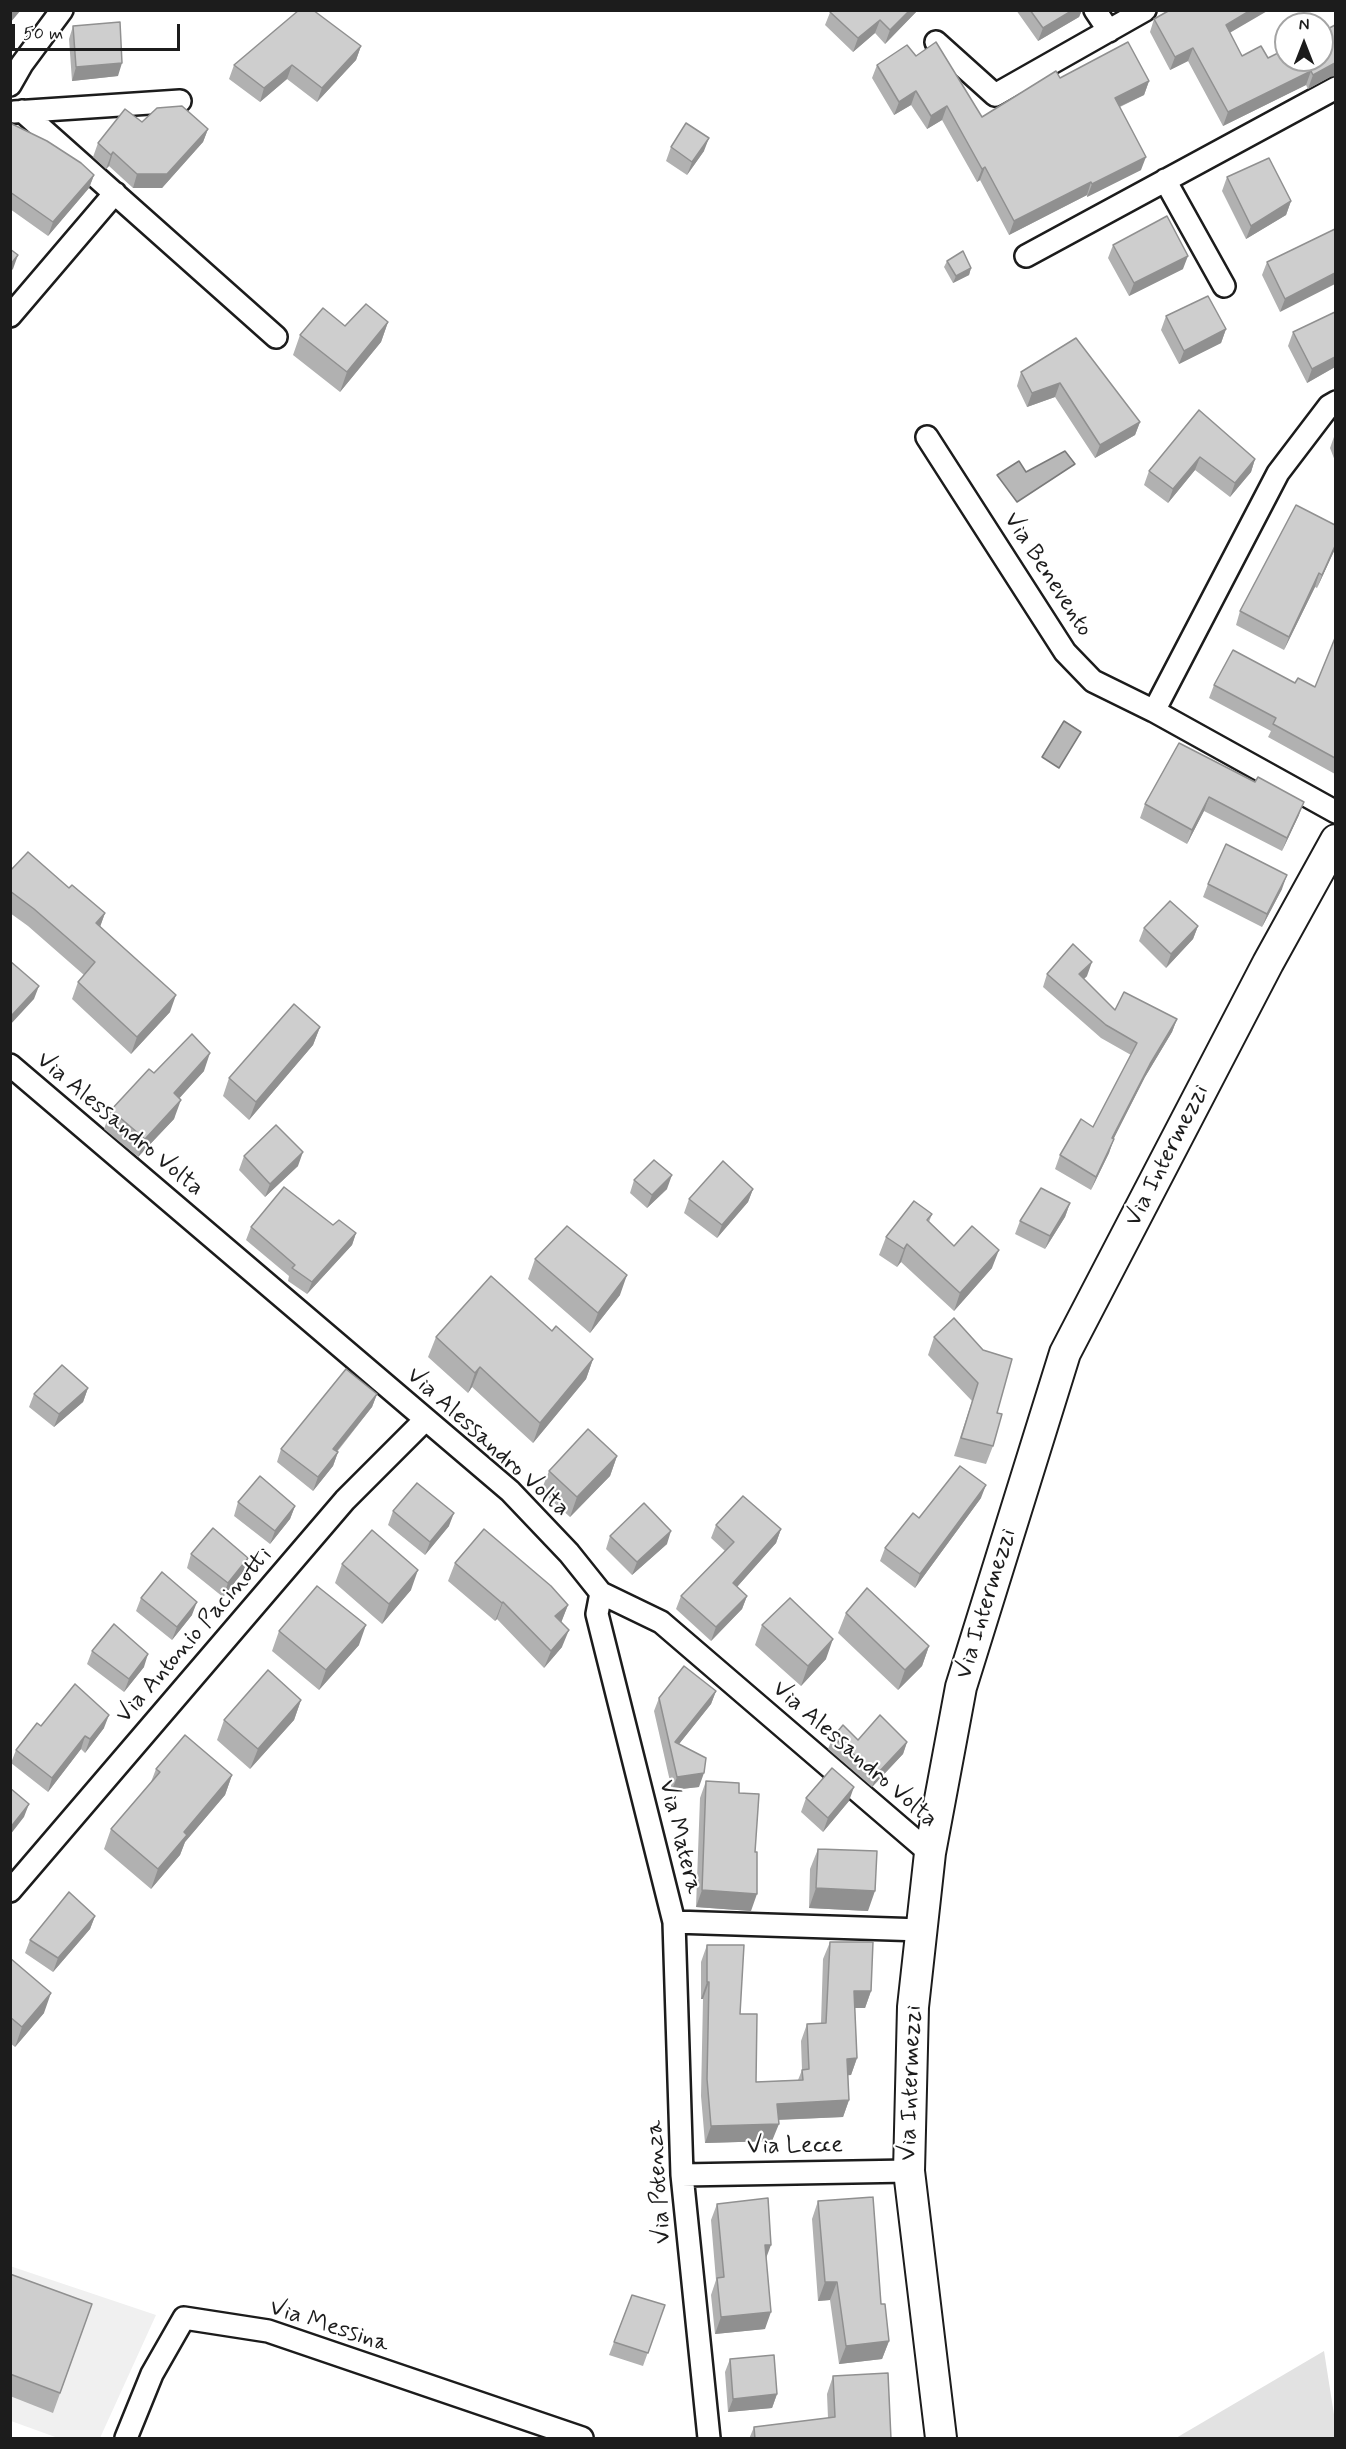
<!DOCTYPE html>
<style>
body{margin:0}
#map{position:relative;width:1346px;height:2449px;overflow:hidden;background:#fff;font-family:Mynerve,sans-serif}
canvas{display:block}
.frame{position:absolute;inset:0;border:12px solid #1c1c1c;pointer-events:none}
.north{position:absolute;left:1274px;top:12px;width:60px;height:60px;box-sizing:border-box;background:#fff;border:2px solid #a4a4a4;border-radius:50%;rotate:0deg;font-size:16px;font-weight:700;line-height:24px;text-align:center;color:#1c1c1c}
.north::after{content:'';display:block;margin:auto;width:21px;height:27px;background:#1c1c1c;clip-path:polygon(50% 0,100% 100%,50% 72%,0 100%)}
.scale{position:absolute;left:12px;top:24px;width:168px;height:27px;box-sizing:border-box;border:3px solid #1c1c1c;border-top:0;padding-left:8px;font-size:18px;line-height:21px;white-space:nowrap;color:#1c1c1c;-webkit-text-stroke:4px #fff;paint-order:stroke}
</style>
<div id="map">
<canvas width="1346" height="2449"></canvas>
<div class="frame"></div>
<div class="north">N</div>
<div class="scale">50 m</div>
</div>
<script>
const c = document.querySelector('canvas').getContext('2d');
c.lineJoin = 'round';
function paint(path, color) { c.fillStyle = color; c.fill(path, 'evenodd'); }
const shape = rows => new Path2D(rows.map(r => 'M' + r).join(''));
function trace(path, color, width, dash) { c.strokeStyle = color; c.lineWidth = width; c.lineCap = dash ? 'butt' : 'round'; c.setLineDash(dash || []); c.stroke(path); }
function write(font, color, halo, rows, align = 'center') {
  c.font = font + ' Mynerve,sans-serif'; c.lineWidth = 4.5; c.setLineDash([]); c.textBaseline = 'middle'; c.strokeStyle = halo; c.fillStyle = color; for (const [text, x, y, turn = 0] of rows) {
    c.save(); c.translate(x, y); c.rotate((+turn || 0) * Math.PI / 180); c.textAlign = isNaN(turn) ? turn : align; if (halo) c.strokeText(text, 0, 0); c.fillText(text, 0, 0); c.restore();
  }
}
paint(shape([
 [10,2266,156,2315,100,2438,58,2438,11,2421]
]), '#f0f0f0');
paint(shape([
 [1324,2351,1335,2421,1335,2438,1176,2438]
]), '#e2e2e2');
const water = shape([
 [1065,451,1075,464,1017,502,997,475,1019,461,1026,472,1065,451],
 [1064,721,1081,732,1059,768,1042,757,1064,721]
]);
paint(water, '#b8b8b8');
trace(water, '#7a7a7a', 1.5);
const street = shape([
 [1095,10,1109,31],
 [936,42,995,95,1145,10],
 [10,85,22,64,62,10],
 [22,111,276,337],
 [14,112,180,101],
 [1165,180,1224,286],
 [1026,256,1336,88],
 [10,316,115,193],
 [927,437,1065,652,1093,681,1154,711,1336,812],
 [1154,711,1278,473,1329,406,1336,402],
 [10,1065,510,1491,569,1553,601,1593,661,1622,930,1853],
 [601,1593,597,1614,674,1922,682,2175,709,2438],
 [10,1891,345,1500,425,1420],
 [674,1922,922,1930],
 [682,2175,909,2171],
 [126,2438,152,2374,184,2318,268,2331,582,2438]
]);
const secondary = shape([
 [941,2438,909,2171,913,2007,930,1853,961,1687,1065,1353,1268,963,1336,840]
]);
trace(street, '#1c1c1c', 26);
trace(secondary, '#1c1c1c', 34);
trace(street, '#fff', 21);
trace(secondary, '#fff', 30);
paint(shape([
 [831,10,918,10,885,44,875,33,853,52,825,25],
 [1016,10,1082,10,1079,17,1038,41],
 [1154,19,1230,33,1242,56,1268,58,1330,77,1308,89,1306,85,1223,126,1188,61,1170,70,1150,32],
 [73,26,118,76,72,81,69,39],
 [361,46,356,60,317,102,287,79,260,102,229,79,234,65],
 [916,56,982,117,1060,78,1149,81,1144,95,1120,107,1141,170,1087,197,1087,195,1009,235,980,180,977,182,942,120,927,129,911,105,894,115,872,78,877,65],
 [142,122,208,129,203,142,162,188,133,188,109,166,106,169,93,157,98,143],
 [10,123,94,175,89,188,48,236,10,209],
 [671,147,704,151,687,175,666,161],
 [1227,177,1291,201,1286,215,1246,239,1222,191],
 [1335,229,1280,312,1262,275,1267,262],
 [1113,245,1183,269,1129,296,1108,258],
 [947,261,971,268,969,275,953,283,944,267],
 [1335,312,1335,367,1307,383,1288,346,1293,332],
 [1166,316,1226,329,1221,343,1179,364,1161,330],
 [388,322,381,342,340,392,293,355,300,335,345,326],
 [1076,338,1140,422,1135,435,1095,458,1055,397,1027,407,1017,386,1021,372],
 [1199,410,1255,459,1251,472,1230,497,1195,470,1168,503,1144,485,1149,471],
 [1335,434,1335,461,1330,448],
 [1335,549,1317,588,1315,587,1284,650,1236,625,1240,611],
 [1335,638,1335,774,1268,737,1271,731,1209,698,1214,685,1295,683,1315,687],
 [1179,743,1299,815,1282,851,1204,811,1187,844,1140,818,1145,804],
 [10,871,69,888,105,913,100,926,170,1012,131,1054,72,999,78,982,84,975,28,926,10,913],
 [1208,884,1282,889,1262,927,1203,897],
 [1198,926,1193,939,1166,968,1139,941,1144,928],
 [1047,974,1087,976,1084,979,1115,1010,1177,1019,1172,1032,1145,1077,1113,1139,1109,1153,1091,1190,1055,1169,1060,1155,1093,1127,1131,1055,1101,1038,1043,987],
 [320,1027,313,1045,249,1120,223,1096,229,1078],
 [204,1071,179,1098,174,1119,138,1157,104,1129,111,1110,154,1073],
 [244,1156,298,1166,265,1197,239,1170],
 [634,1180,667,1189,647,1208,630,1193],
 [753,1189,748,1202,717,1238,684,1213,689,1199],
 [1070,1203,1065,1217,1045,1249,1015,1234,1020,1221],
 [932,1214,929,1222,954,1246,992,1268,954,1311,901,1262,897,1267,879,1255,886,1237],
 [333,1225,356,1233,352,1245,307,1294,288,1281,289,1276,246,1240,251,1227],
 [535,1259,620,1295,590,1333,528,1279],
 [552,1331,593,1359,586,1379,533,1443,472,1387,468,1393,428,1357,436,1337],
 [934,1337,983,1350,997,1413,993,1446,986,1464,954,1456,972,1401,928,1355],
 [88,1388,83,1402,54,1427,29,1407,34,1394],
 [377,1394,372,1407,337,1452,338,1452,333,1466,313,1491,277,1462,281,1449],
 [617,1456,610,1476,570,1517,541,1491,549,1471],
 [981,1498,915,1588,880,1561,885,1548,919,1518],
 [238,1502,295,1506,290,1519,270,1544,234,1516],
 [393,1511,449,1526,425,1555,388,1525],
 [716,1525,781,1529,776,1543,737,1587,747,1596,742,1609,711,1641,676,1609,681,1596,725,1551,711,1538],
 [610,1536,667,1544,632,1575,606,1549],
 [191,1554,248,1558,243,1572,223,1597,187,1568],
 [455,1563,568,1605,561,1622,562,1647,544,1668,497,1619,495,1621,448,1581],
 [342,1564,411,1590,382,1624,335,1583],
 [141,1598,192,1615,172,1640,136,1611],
 [846,1613,929,1646,922,1666,898,1690,838,1633],
 [762,1625,826,1659,801,1686,755,1645],
 [279,1631,359,1645,319,1690,272,1651],
 [92,1651,144,1667,124,1692,87,1664],
 [716,1691,711,1704,679,1744,699,1787,672,1790,654,1711,659,1698],
 [301,1700,294,1720,250,1769,217,1740,224,1720],
 [41,1726,104,1728,85,1753,81,1749,48,1792,11,1763,16,1750],
 [833,1737,858,1740,907,1742,903,1754,872,1787,828,1749],
 [156,1769,232,1775,225,1795,185,1842,180,1855,151,1889,104,1849,111,1829,151,1782],
 [706,1781,739,1793,751,1911,696,1907,700,1798],
 [806,1798,849,1801,823,1832,801,1812],
 [818,1849,868,1911,809,1908,810,1869],
 [95,1916,90,1929,53,1972,25,1953,30,1940],
 [830,1942,871,1991,865,2008,855,2008,857,2058,851,2075,848,2075,849,2100,843,2117,778,2120,772,2141,705,2143,701,2096,703,1999,701,1999,701,1962,707,1945,740,2014,756,2082,798,2080,802,2070,801,2041,807,2024,821,2023,823,1959],
 [10,1958,44,2013,15,2047,10,2043],
 [818,2201,881,2304,889,2341,882,2359,839,2364,830,2300,818,2301,812,2219],
 [717,2204,766,2258,765,2329,715,2334,711,2295,716,2280,711,2220],
 [10,2274,92,2304,53,2413,10,2396],
 [632,2295,665,2305,643,2366,609,2355],
 [730,2359,777,2394,772,2408,728,2412,725,2372],
 [833,2376,891,2439,749,2439,754,2427,828,2418,827,2394]
]), '#b1b1b1');
paint(shape([
 [12,10,21,10,10,23,10,13],
 [910,10,918,10,885,44,890,30],
 [1073,10,1082,10,1079,17,1038,41,1043,28],
 [1251,10,1269,10,1221,38,1226,25],
 [880,20,875,33,853,52,858,38],
 [361,46,356,60,317,102,322,88],
 [1193,48,1188,61,1170,70,1175,57],
 [122,63,118,76,72,81,76,67],
 [1335,63,1335,76,1330,77,1308,89,1313,75],
 [292,65,287,79,260,102,264,88],
 [1311,71,1306,85,1223,126,1228,112],
 [1149,81,1144,95,1110,111,1115,98],
 [916,91,911,105,894,115,899,102],
 [947,106,942,120,927,129,931,116],
 [208,129,203,142,162,188,133,188,137,174],
 [709,138,704,151,687,175,692,162],
 [113,152,109,166,106,169,111,155],
 [1146,157,1141,170,1087,197,1092,184],
 [985,167,980,180,977,182,982,169],
 [94,175,89,188,48,236,53,222],
 [1091,182,1087,195,1009,235,1014,221],
 [1291,201,1286,215,1246,239,1251,226],
 [18,255,13,269,10,272,10,265],
 [1188,256,1183,269,1129,296,1134,283],
 [971,268,969,275,953,283,956,276],
 [1335,273,1335,284,1280,312,1285,299],
 [388,322,381,342,340,392,347,372],
 [1226,329,1221,343,1179,364,1184,351],
 [1335,357,1335,367,1307,383,1312,369],
 [1060,383,1055,397,1027,407,1032,393],
 [1140,422,1135,435,1095,458,1100,445],
 [1200,457,1195,470,1168,503,1173,489],
 [1255,459,1251,472,1230,497,1235,483],
 [1335,546,1335,549,1317,588,1322,575],
 [1319,573,1315,587,1284,650,1289,637],
 [1209,797,1204,811,1187,844,1192,830],
 [1304,802,1299,815,1282,851,1287,838],
 [1287,875,1282,889,1262,927,1267,914],
 [105,913,99,930,96,923],
 [1198,926,1193,939,1166,968,1171,954],
 [1092,962,1087,976,1075,987,1079,974],
 [39,986,34,999,10,1025,10,1020,12,1015],
 [176,995,170,1012,131,1054,137,1037],
 [1177,1019,1172,1032,1145,1077,1107,1152,1112,1138,1150,1064],
 [320,1027,313,1045,249,1120,256,1102],
 [210,1053,204,1071,167,1112,174,1093],
 [181,1100,174,1119,138,1157,145,1139],
 [1114,1139,1109,1153,1091,1190,1096,1177],
 [303,1152,298,1166,265,1197,270,1184],
 [672,1175,667,1189,647,1208,652,1195],
 [753,1189,748,1202,717,1238,722,1225],
 [1070,1203,1065,1217,1045,1249,1050,1236],
 [356,1233,352,1245,307,1294,312,1282],
 [907,1244,901,1262,897,1267,904,1249],
 [999,1250,992,1268,954,1311,960,1293],
 [627,1275,620,1295,590,1333,598,1313],
 [593,1359,586,1379,533,1443,540,1423],
 [480,1367,472,1387,468,1393,475,1373],
 [88,1388,83,1402,54,1427,59,1414],
 [377,1394,372,1407,328,1462,333,1449],
 [338,1452,333,1466,313,1491,318,1477],
 [617,1456,610,1476,570,1517,577,1497],
 [986,1485,981,1498,915,1588,920,1574],
 [295,1506,290,1519,270,1544,275,1531],
 [454,1513,449,1526,425,1555,430,1542],
 [781,1529,776,1543,728,1597,733,1583],
 [671,1531,667,1544,632,1575,637,1562],
 [248,1558,243,1572,223,1597,228,1583],
 [418,1570,411,1590,382,1624,389,1604],
 [747,1596,742,1609,711,1641,716,1627],
 [197,1602,192,1615,172,1640,177,1627],
 [503,1602,497,1619,495,1621,502,1603],
 [568,1605,561,1623,555,1616],
 [366,1625,359,1645,319,1690,326,1670],
 [569,1630,562,1647,544,1668,551,1651],
 [833,1639,826,1659,801,1686,808,1666],
 [929,1646,922,1666,898,1690,905,1670],
 [148,1654,144,1667,124,1692,129,1679],
 [716,1691,711,1704,671,1754,675,1742],
 [301,1700,294,1720,250,1769,258,1749],
 [109,1715,104,1728,85,1753,90,1739],
 [85,1736,81,1749,48,1792,52,1778],
 [907,1742,903,1754,872,1787,877,1774],
 [704,1773,699,1787,672,1790,677,1777],
 [232,1775,225,1795,185,1842,180,1855,151,1889,158,1869,184,1832],
 [854,1787,849,1801,823,1832,828,1818],
 [29,1804,24,1817,10,1835,10,1828],
 [816,1888,875,1891,868,1911,809,1908],
 [702,1890,757,1894,751,1911,696,1907],
 [95,1916,90,1929,53,1972,58,1958],
 [707,1982,709,1982,703,1999,701,1999],
 [854,1991,871,1991,865,2008,848,2008],
 [51,1993,44,2013,15,2047,22,2027],
 [857,2058,851,2075,841,2076,847,2059],
 [849,2100,843,2117,771,2120,777,2104],
 [779,2124,772,2141,705,2143,711,2126],
 [765,2245,771,2245,765,2261],
 [825,2282,837,2282,830,2300,818,2301],
 [771,2312,765,2329,715,2334,721,2317],
 [889,2341,882,2359,839,2364,846,2346],
 [777,2394,772,2408,728,2412,733,2399]
]), '#909090');
const building = shape([
 [299,10,313,10,361,46,322,88,292,65,264,88,234,65,299,10],
 [831,10,910,10,890,30,880,20,858,38,830,12,831,10],
 [1030,10,1073,10,1043,28,1030,10],
 [1170,10,1251,10,1226,25,1242,56,1261,46,1268,58,1286,49,1286,60,1322,60,1322,32,1335,25,1335,63,1313,75,1311,71,1228,112,1193,48,1175,57,1154,19,1170,10],
 [120,22,122,63,76,67,73,26,120,22],
 [936,42,982,117,1056,71,1060,78,1128,42,1149,81,1115,98,1146,157,1092,184,1091,182,1014,221,985,167,982,169,947,106,931,116,916,91,899,102,877,65,907,45,916,56,936,42],
 [182,106,208,129,167,174,137,174,113,152,111,155,98,143,125,109,142,122,157,108,182,106],
 [10,123,47,141,81,163,94,175,53,222,10,192,10,123],
 [686,123,709,138,692,162,671,147,686,123],
 [1269,158,1291,201,1251,226,1227,177,1269,158],
 [1167,216,1188,256,1134,283,1113,245,1167,216],
 [1335,229,1335,273,1285,299,1267,262,1335,229],
 [10,249,18,255,10,265,10,249],
 [963,251,971,268,956,276,947,261,963,251],
 [1208,296,1226,329,1184,351,1166,316,1208,296],
 [366,304,388,322,347,372,300,335,323,308,345,326,366,304],
 [1335,312,1335,357,1312,369,1293,332,1335,312],
 [1076,338,1140,422,1100,445,1060,383,1032,393,1021,372,1076,338],
 [1199,410,1255,459,1235,483,1200,457,1173,489,1149,471,1199,410],
 [1296,505,1335,525,1335,546,1322,575,1319,573,1289,637,1240,611,1296,505],
 [1335,638,1335,758,1273,724,1276,718,1214,685,1233,650,1295,683,1298,678,1315,687,1335,638],
 [1179,743,1255,782,1258,777,1304,802,1287,838,1209,797,1192,830,1145,804,1179,743],
 [1226,844,1287,875,1267,914,1208,884,1226,844],
 [28,852,69,888,72,885,105,913,96,923,176,995,137,1037,78,982,95,962,34,909,10,891,10,871,28,852],
 [1170,901,1198,926,1171,954,1144,928,1170,901],
 [1073,944,1092,962,1079,974,1115,1010,1124,992,1177,1019,1150,1064,1112,1138,1114,1139,1096,1177,1060,1155,1081,1119,1093,1127,1137,1043,1106,1025,1047,974,1073,944],
 [10,961,39,986,12,1015,10,1014,10,961],
 [294,1004,320,1027,256,1102,229,1078,294,1004],
 [192,1034,210,1053,174,1093,181,1100,145,1139,111,1110,149,1069,154,1073,192,1034],
 [276,1125,303,1152,270,1184,244,1156,276,1125],
 [654,1160,672,1175,652,1195,634,1180,654,1160],
 [723,1161,753,1189,722,1225,689,1199,723,1161],
 [284,1187,333,1225,339,1220,356,1233,312,1282,292,1268,295,1265,251,1227,284,1187],
 [1041,1188,1070,1203,1050,1236,1020,1221,1041,1188],
 [914,1201,932,1214,927,1220,954,1246,972,1226,999,1250,960,1293,907,1244,904,1249,886,1237,914,1201],
 [567,1226,627,1275,598,1313,535,1259,567,1226],
 [491,1276,552,1331,556,1326,593,1359,540,1423,480,1367,475,1373,436,1337,491,1276],
 [954,1318,983,1350,1012,1359,997,1413,1002,1414,993,1446,961,1438,978,1383,934,1337,954,1318],
 [62,1365,88,1388,59,1414,34,1394,62,1365],
 [346,1369,377,1394,333,1449,338,1452,318,1477,281,1449,346,1369],
 [588,1429,617,1456,577,1497,549,1471,588,1429],
 [960,1466,986,1485,920,1574,885,1548,913,1513,919,1518,960,1466],
 [260,1476,295,1506,275,1531,238,1502,260,1476],
 [417,1483,454,1513,430,1542,393,1511,417,1483],
 [743,1496,781,1529,733,1583,747,1596,716,1627,681,1596,734,1542,716,1525,743,1496],
 [644,1503,671,1531,637,1562,610,1536,644,1503],
 [213,1528,248,1558,228,1583,191,1554,213,1528],
 [484,1529,551,1586,568,1605,555,1616,569,1630,551,1651,503,1602,502,1603,455,1563,484,1529],
 [372,1530,418,1570,389,1604,342,1564,372,1530],
 [162,1572,197,1602,177,1627,141,1598,162,1572],
 [317,1586,366,1625,326,1670,279,1631,317,1586],
 [867,1588,929,1646,905,1670,846,1613,867,1588],
 [790,1598,833,1639,808,1666,762,1625,790,1598],
 [114,1624,148,1654,129,1679,92,1651,114,1624],
 [684,1666,716,1691,675,1742,706,1758,704,1773,677,1777,659,1698,684,1666],
 [268,1670,301,1700,258,1749,224,1720,268,1670],
 [75,1684,109,1715,90,1739,85,1736,52,1778,16,1750,37,1723,41,1726,75,1684],
 [880,1715,907,1742,877,1774,833,1737,843,1725,858,1740,880,1715],
 [185,1735,232,1775,184,1832,187,1835,158,1869,111,1829,160,1772,156,1769,185,1735],
 [832,1768,854,1787,828,1818,806,1798,832,1768],
 [706,1781,739,1783,739,1793,759,1794,755,1852,757,1852,757,1894,702,1890,706,1781],
 [10,1788,29,1804,10,1828,10,1788],
 [818,1849,877,1851,875,1891,816,1888,818,1849],
 [69,1892,95,1916,58,1958,30,1940,69,1892],
 [830,1942,873,1942,871,1991,854,1991,857,2058,847,2059,849,2100,777,2104,779,2124,711,2126,707,2079,709,1982,707,1982,707,1945,744,1945,740,2014,757,2014,756,2082,803,2080,802,2070,809,2069,807,2024,826,2023,830,1942],
 [10,1958,51,1993,22,2027,10,2017,10,1958],
 [873,2197,881,2304,885,2304,889,2341,846,2346,837,2282,825,2282,818,2201,873,2197],
 [768,2198,771,2245,765,2245,771,2312,721,2317,717,2278,724,2277,717,2204,768,2198],
 [10,2274,92,2304,60,2393,10,2374,10,2274],
 [632,2295,665,2305,648,2353,614,2342,632,2295],
 [774,2355,777,2394,733,2399,730,2359,774,2355],
 [888,2373,891,2439,755,2439,754,2427,835,2417,833,2376,888,2373]
]);
paint(building, '#cecece');
trace(building, '#909090', 1.5);
write('24px', '#1c1c1c', '#fff', [
 ["Via Benevento",1047,575,57],
 ["Via Alessandro Volta",119,1125,40],
 ["Via Intermezzi",1168,1156,-63],
 ["Via Alessandro Volta",487,1443,42],
 ["Via Intermezzi",987,1604,-73],
 ["Via Antonio Pacinotti",195,1636,-49],
 ["Via Alessandro Volta",854,1755,41],
 ["Via Matera",679,1837,76],
 ["Via Intermezzi",912,2083,-88],
 ["Via Lecce",795,2147,-1],
 ["Via Potenza",660,2182,-94],
 ["Via Messina",329,2327,18]
]);
</script>
